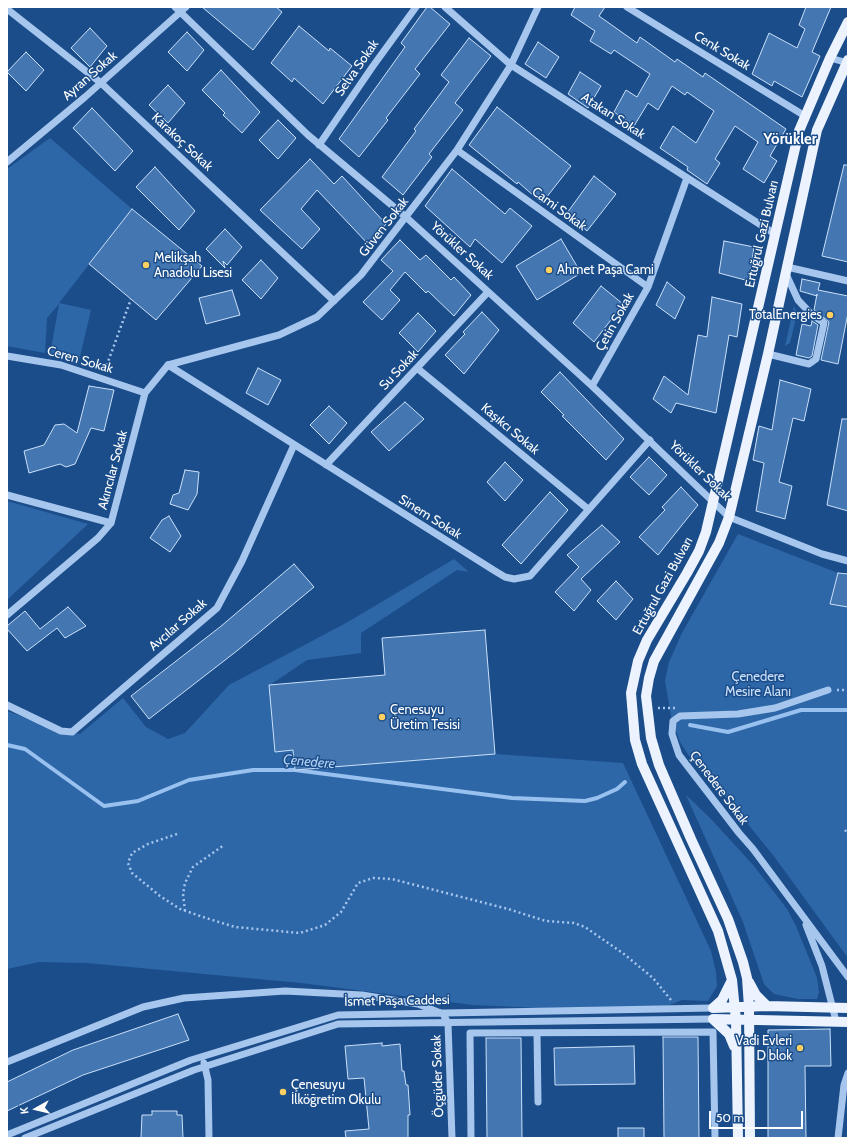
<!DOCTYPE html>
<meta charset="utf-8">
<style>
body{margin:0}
#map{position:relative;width:855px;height:1145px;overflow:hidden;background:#1b4d8a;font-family:Cabin,sans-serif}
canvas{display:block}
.frame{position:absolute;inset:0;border:8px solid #fff;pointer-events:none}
.north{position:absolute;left:16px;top:1089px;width:40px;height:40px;-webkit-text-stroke:3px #1b4d8a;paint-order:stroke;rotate:262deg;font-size:11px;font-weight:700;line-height:16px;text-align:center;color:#fff}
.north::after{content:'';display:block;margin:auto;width:14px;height:18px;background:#fff;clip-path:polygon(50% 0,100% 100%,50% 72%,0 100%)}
.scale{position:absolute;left:709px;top:1111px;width:94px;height:18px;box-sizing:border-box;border:2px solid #fff;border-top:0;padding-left:5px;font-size:12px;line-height:14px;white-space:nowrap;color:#fff;-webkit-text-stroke:3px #1b4d8a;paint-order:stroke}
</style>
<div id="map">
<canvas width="855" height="1145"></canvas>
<div class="frame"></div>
<div class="north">K</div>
<div class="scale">50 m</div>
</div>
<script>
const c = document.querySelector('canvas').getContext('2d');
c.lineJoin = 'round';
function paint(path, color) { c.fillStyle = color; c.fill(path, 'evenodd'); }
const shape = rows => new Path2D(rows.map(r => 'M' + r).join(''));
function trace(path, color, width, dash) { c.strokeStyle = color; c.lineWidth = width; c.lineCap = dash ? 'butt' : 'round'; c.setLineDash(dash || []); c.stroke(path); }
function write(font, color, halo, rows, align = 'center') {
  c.font = font + ' Cabin,sans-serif'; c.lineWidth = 3; c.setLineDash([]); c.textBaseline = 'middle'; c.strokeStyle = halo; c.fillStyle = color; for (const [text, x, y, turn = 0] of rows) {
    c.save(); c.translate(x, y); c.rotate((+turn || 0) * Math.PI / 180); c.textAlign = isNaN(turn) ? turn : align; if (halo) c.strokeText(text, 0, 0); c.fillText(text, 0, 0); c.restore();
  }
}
paint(shape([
 [50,138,132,209,59,303,91,310,78,365,50,355,59,304,47,318,45,353,7,346,7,169],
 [794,306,797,314,790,343,785,346],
 [7,501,88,524,7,600],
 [738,534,838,573,830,604,848,607,848,958,773,855,729,801,693,762,680,742,671,716,665,681,669,662,682,633],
 [454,559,469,572,457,570,361,633,361,653,307,660,270,685,275,752,293,750,295,770,495,754,623,763,711,951,716,972,717,986,708,1001,682,1000,667,1006,541,1008,473,1005,301,983,87,963,39,962,7,969,7,711,61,731,80,734,123,698,146,727,168,739,185,733,229,685,346,623],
 [686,795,711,819,754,866,787,909,796,926,817,978,819,992,817,999,798,999,774,994,764,984,743,922]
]), '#2e67a8');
trace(shape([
 [690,725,728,732,801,710,848,710],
 [7,745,25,749,104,806,138,801,189,780,253,770,295,770,512,798,585,801,597,798,617,789,625,782]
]), '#99c1ef', 4);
const building = shape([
 [202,7,276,7,282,12,253,50,202,7],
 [427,7,430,7,450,24,415,69,420,74,386,118,388,120,359,157,339,139,405,47,401,43,427,7],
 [575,7,605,7,599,16,637,43,640,37,675,62,677,59,703,77,705,73,786,129,770,156,777,161,764,183,743,169,758,142,735,126,715,159,720,163,707,184,687,170,688,167,660,148,673,126,696,143,714,111,687,92,685,95,672,86,658,110,648,103,634,126,614,112,626,90,637,97,650,74,614,50,611,54,590,41,595,31,571,15,575,7],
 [806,7,831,7,812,52,820,56,802,97,774,81,772,86,752,74,769,33,797,48,805,29,799,25,806,7],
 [299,26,329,51,330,48,352,66,323,104,294,78,292,82,271,63,299,26],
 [90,28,107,46,90,67,71,48,90,28],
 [187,32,204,50,187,71,168,52,187,32],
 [469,38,491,56,455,103,463,110,429,154,432,157,403,195,382,177,416,131,414,129,449,82,441,75,469,38],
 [538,42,559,57,546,78,525,64,538,42],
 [26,52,44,70,26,91,7,72,26,52],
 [221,70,260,112,242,133,223,115,225,113,202,90,221,70],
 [580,72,601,86,588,108,568,94,580,72],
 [168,85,185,103,168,123,149,105,168,85],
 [497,107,571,166,542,203,518,182,517,184,469,145,497,107],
 [92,108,133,151,115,171,73,128,92,108],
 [278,120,296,138,278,159,259,140,278,120],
 [310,159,334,184,342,176,386,224,369,245,317,190,301,209,320,229,302,249,260,210,310,159],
 [844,165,848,165,848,262,822,256,844,165],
 [155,167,195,211,179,230,136,187,155,167],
 [452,169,505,214,510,208,532,226,502,263,475,239,470,247,425,206,452,169],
 [594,176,616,194,587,231,567,213,594,176],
 [132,209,202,266,156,320,89,264,132,209],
 [225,229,242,247,227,265,223,261,225,268,206,249,225,229],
 [561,239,581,273,537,300,516,266,561,239],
 [400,240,420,260,426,255,451,280,454,277,471,295,454,316,428,291,426,293,405,272,390,290,400,300,382,320,363,302,393,271,381,260,400,240],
 [724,241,754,247,749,281,719,273,724,241],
 [261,260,278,278,261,299,242,280,261,260],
 [802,279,820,283,818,290,848,296,848,313,838,364,821,360,829,322,814,310,817,294,817,296,800,291,802,279],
 [667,282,685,297,675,319,656,305,667,282],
 [601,286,623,304,594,342,573,323,601,286],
 [232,290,240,315,206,324,199,298,232,290],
 [712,297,742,304,737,337,729,335,716,413,676,403,671,413,653,399,664,376,688,395,698,335,707,337,712,297],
 [482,312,499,330,464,374,445,355,465,334,463,332,482,312],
 [418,313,436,331,418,352,399,333,418,313],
 [812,321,818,325,812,356,809,358,796,355,802,324,811,326,812,321],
 [258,368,281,380,268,405,246,393,258,368],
 [560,372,624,439,606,460,562,416,564,415,541,392,560,372],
 [780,380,811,389,804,421,793,418,779,482,792,486,785,519,756,511,764,463,753,460,759,426,772,430,780,380],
 [89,386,114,390,104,431,91,428,75,464,66,467,60,464,29,473,24,451,44,445,55,425,64,424,77,433,89,386],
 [405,402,424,419,389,451,371,432,405,402],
 [329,406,347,423,329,444,310,425,329,406],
 [842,419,848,419,848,511,827,505,842,419],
 [649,457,667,475,649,495,630,477,649,457],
 [505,462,523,480,505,501,487,482,505,462],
 [185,470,199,472,197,494,188,510,170,504,173,495,179,493,185,470],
 [681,487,698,505,658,555,639,537,665,510,662,507,681,487],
 [550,492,568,510,521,564,502,545,550,492],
 [169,516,181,536,170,552,150,538,162,520,169,516],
 [602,525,620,542,581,579,591,590,574,611,555,592,579,567,567,555,602,525],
 [294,564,314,587,238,650,149,719,131,696,220,627,294,564],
 [838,573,848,574,848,607,830,604,838,573],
 [616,581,633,599,616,620,597,601,616,581],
 [68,607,86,626,65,638,57,628,27,651,7,629,7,626,25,611,40,629,68,607],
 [485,630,495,754,295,770,293,750,275,752,269,685,385,675,382,638,485,630],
 [178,1014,189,1040,83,1075,7,1111,7,1082,73,1050,178,1014],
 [830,1029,831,1066,805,1066,806,1138,768,1138,768,1030,830,1029],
 [663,1037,698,1037,699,1138,664,1138,663,1037],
 [486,1038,521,1038,522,1138,487,1138,486,1038],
 [382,1043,382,1046,400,1044,402,1071,404,1071,406,1085,408,1085,410,1115,408,1115,408,1138,346,1138,345,1131,369,1129,364,1078,348,1079,345,1046,382,1043],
 [634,1046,635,1084,555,1085,554,1048,634,1046],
 [152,1111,177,1111,177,1115,182,1115,183,1138,141,1138,142,1115,152,1115,152,1111],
 [618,1128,644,1128,644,1138,618,1138,618,1128]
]);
paint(building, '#4477b2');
trace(building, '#cbe0f9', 1);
trace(shape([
 [105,370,131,299],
 [837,690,848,690],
 [658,708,675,708],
 [845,830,848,834],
 [177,834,148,844,132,853,128,863,132,873,160,896,180,909,206,918,235,927,300,933,325,925,341,912,358,883,373,878,392,879,508,909,546,921,574,923,585,927,624,954,653,978,671,1000],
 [185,911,183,894,185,883,193,867,224,845]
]), '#a6c6ed', 2.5, [2, 3]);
trace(shape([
 [175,7,308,135,407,218,592,386,729,517,822,554,848,561],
 [445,7,511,65,775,234],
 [627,7,805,116],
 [7,9,101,83,334,301],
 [830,58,848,63],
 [319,145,373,66,416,7],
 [457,150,648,287],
 [7,162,85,97,186,7],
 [787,267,848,281],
 [768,354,809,364,816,359,824,323,811,314,798,300,786,274],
 [7,356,61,365,145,393],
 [168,365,495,571,505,577,514,579,530,576,650,440],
 [168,365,279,335,317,317,361,275,457,150,511,65,538,7],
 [417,368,588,509],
 [592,386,648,287,687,178],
 [326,465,488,292],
 [7,495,111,523],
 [7,615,98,538,111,523,145,393,168,365],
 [828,690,775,708,738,714,680,716,673,721,672,734,679,755,739,833,753,849,848,977],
 [7,705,61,731,72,732,217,608,242,561,294,445],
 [806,925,822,966,836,1021],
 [537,1033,538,1102],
 [7,1062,143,1007,184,998,285,991,362,995,418,1004,443,1014,448,1023,452,1138],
 [204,1063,208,1080,209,1138],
 [7,1135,191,1060,338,1015,713,1008],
 [25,1138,194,1070,338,1024,713,1019],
 [471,1138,470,1033,713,1032,715,1138],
 [838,1138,844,1085,848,1073]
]), '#a6c6ed', 7);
trace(shape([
 [749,982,756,995,767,1006],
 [713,1008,767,1006,848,1008],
 [713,1008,722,1000,731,982],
 [713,1019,848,1022],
 [713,1019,729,1034,734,1046],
 [738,1138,736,1020,732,980,718,931,642,764,635,740,631,693,638,661,647,640,687,573,699,551,706,532,799,131,830,58,848,22],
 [750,1138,749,1007,747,978,743,962,728,919,691,839,659,765,651,738,646,696,649,678,654,661,719,543,729,517,768,354,817,130,848,60]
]), '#ecf3ff', 10);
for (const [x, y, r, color] of [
 [146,265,4,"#fed062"],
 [549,270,4,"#fed062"],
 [830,315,4,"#fed062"],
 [382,717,4,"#fed062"],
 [800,1048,4,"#fed062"],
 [283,1092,4,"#fed062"]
]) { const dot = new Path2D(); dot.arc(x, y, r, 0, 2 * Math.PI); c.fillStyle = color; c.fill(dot); trace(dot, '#1b4d8a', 1.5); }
write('13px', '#fff', '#1b4d8a', [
 ["Cenk Sokak",722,51,31],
 ["Selva Sokak",357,68,-55],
 ["Ayran Sokak",90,76,-41],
 ["Atakan Sokak",613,116,33],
 ["Karakoç Sokak",182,142,43],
 ["Cami Sokak",559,209,36],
 ["Güven Sokak",384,227,-52],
 ["Ertuğrul Gazi Bulvarı",762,234,-77],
 ["Yörükler Sokak",462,251,42],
 ["Çetin Sokak",615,322,-61],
 ["Ceren Sokak",80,360,16],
 ["Su Sokak",399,370,-47],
 ["Kaşıkcı Sokak",510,429,40],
 ["Akıncılar Sokak",113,470,-75],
 ["Yörükler Sokak",700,471,44],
 ["Sinem Sokak",430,517,32],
 ["Ertuğrul Gazi Bulvarı",663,586,-61],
 ["Avcılar Sokak",178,625,-41],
 ["Çenedere Sokak",719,788,53],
 ["İsmet Paşa Caddesi",397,1001,-1],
 ["Öçgüder Sokak",438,1076,-92]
]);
write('13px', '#fff', '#1b4d8a', [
 ["Melikşah",154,258],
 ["Anadolu Lisesi",154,273],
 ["Ahmet Paşa Cami",557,270],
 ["TotalEnergies",822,315,"right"],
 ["Çenesuyu",390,710],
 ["Üretim Tesisi",390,725],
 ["Vadi Evleri",792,1041,"right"],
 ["D blok",792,1056,"right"],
 ["Çenesuyu",291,1085],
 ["İlköğretim Okulu",291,1100]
], 'left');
write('13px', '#cbe0f9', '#1b4d8a', [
 ["Çenedere",758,677],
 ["Mesire Alanı",758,692]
]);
write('italic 14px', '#b1d0f4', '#1b4d8a', [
 ["Çenedere",309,762,5]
]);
write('bold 15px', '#fff', '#1b4d8a', [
 ["Yörükler",790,140]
]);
</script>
